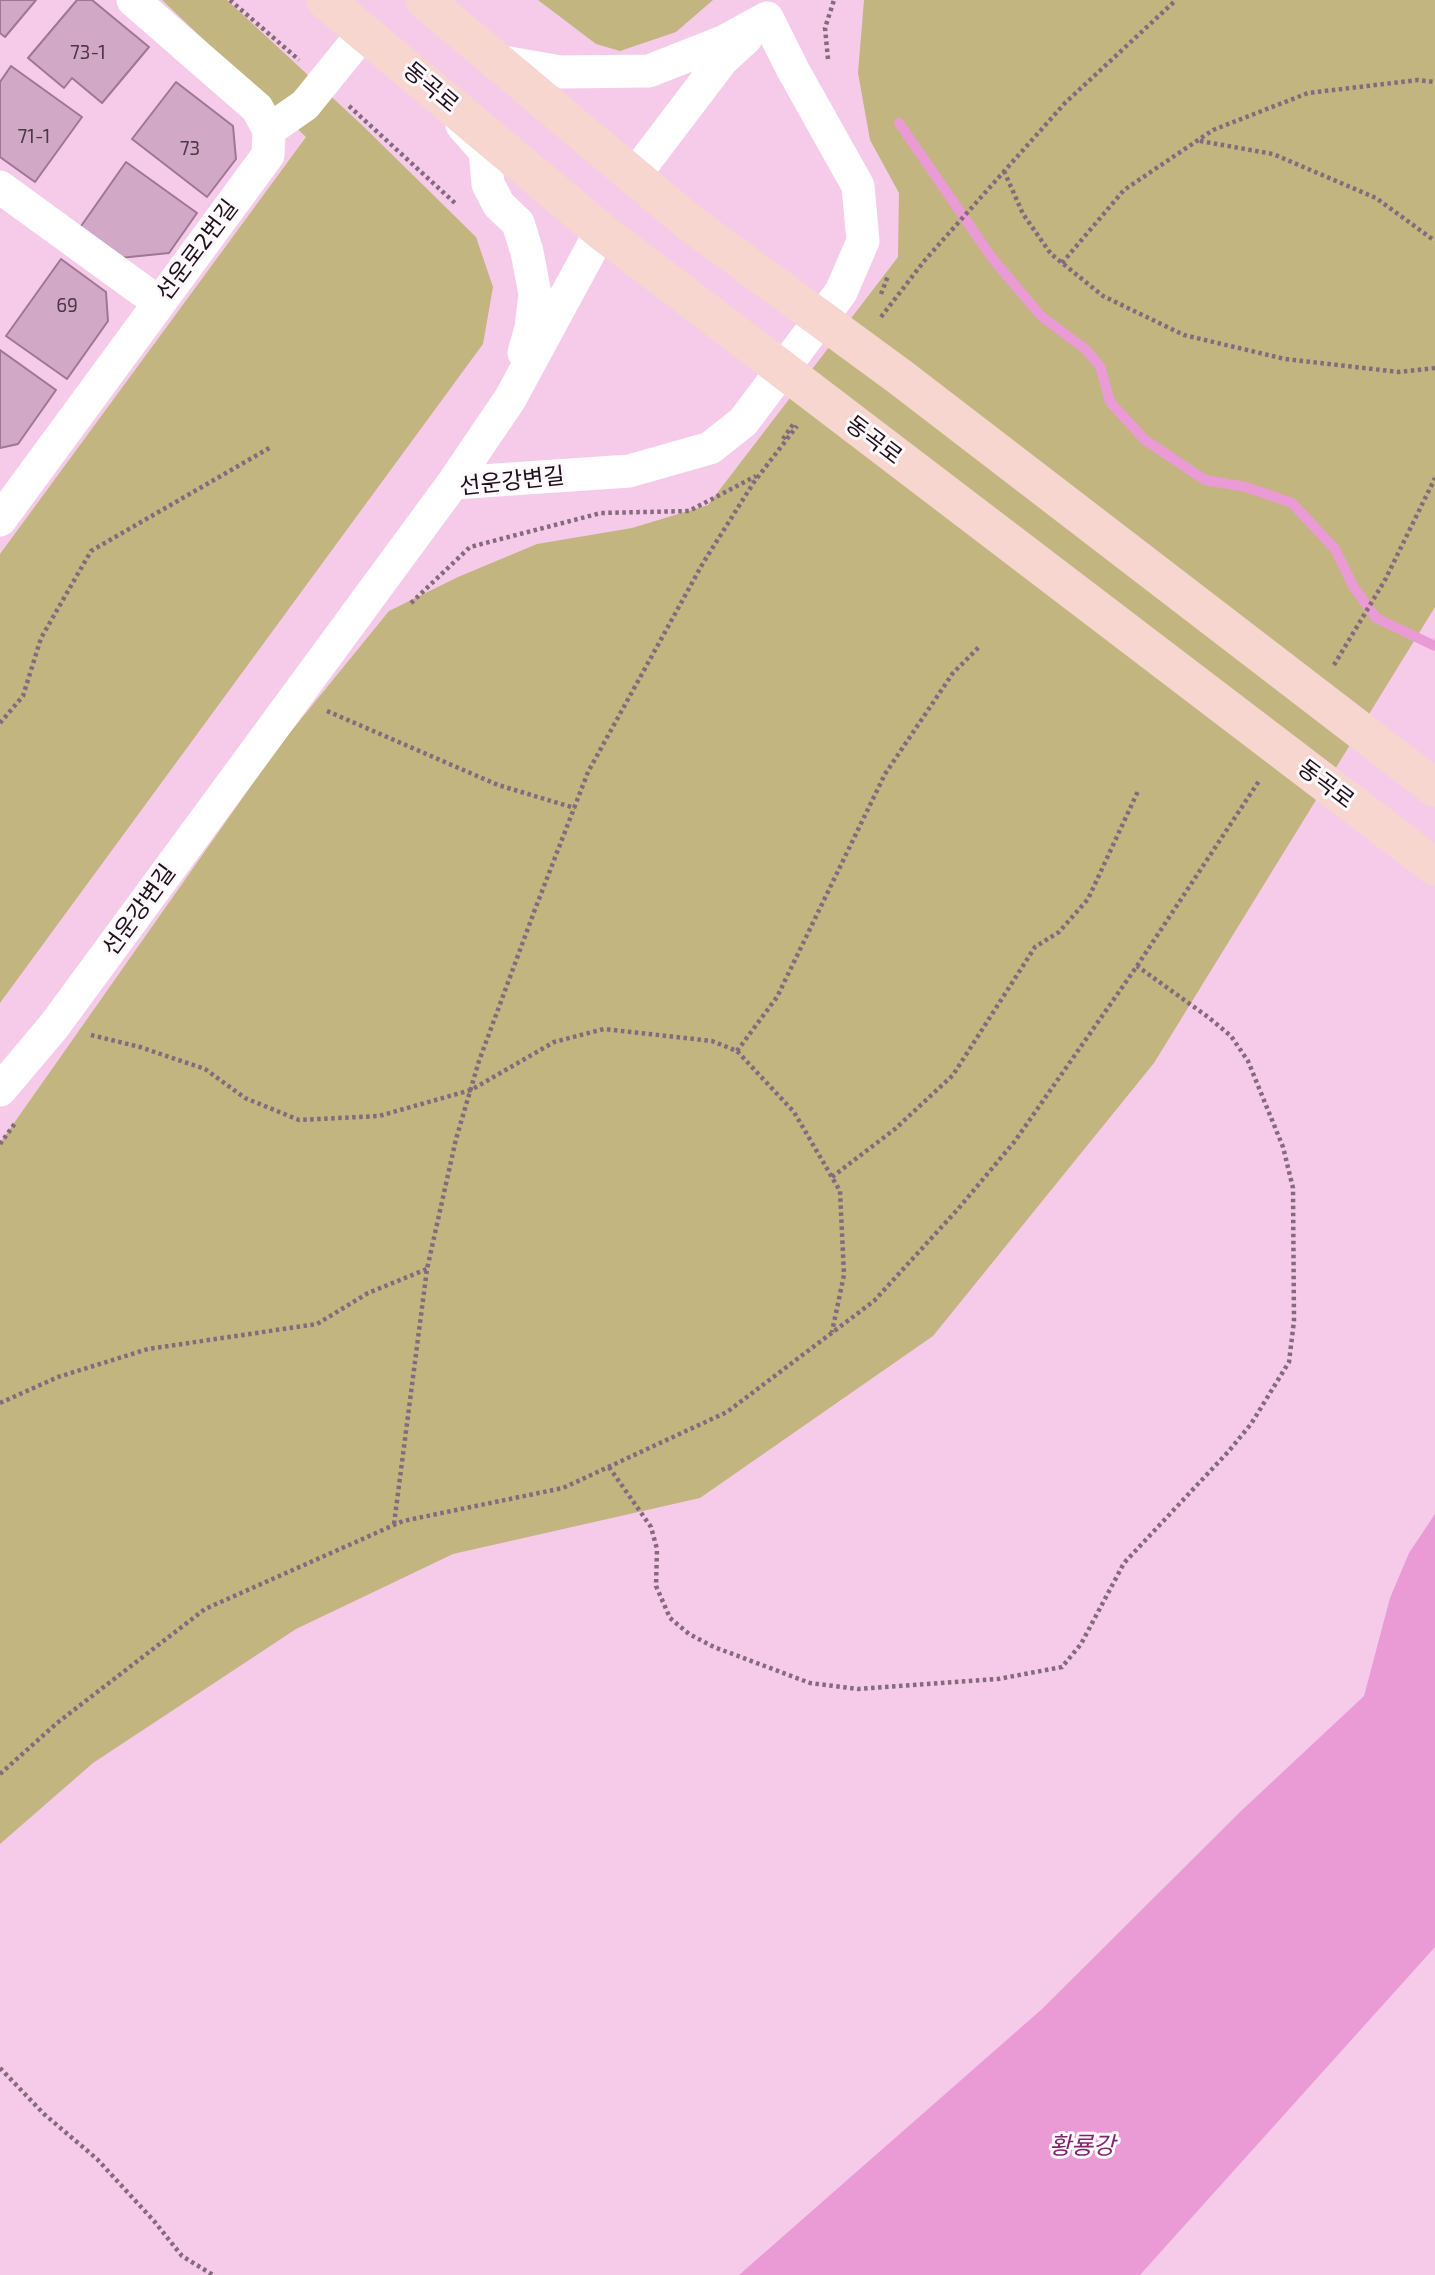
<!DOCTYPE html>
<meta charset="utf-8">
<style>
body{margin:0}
canvas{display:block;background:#f5cbe9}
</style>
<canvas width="1435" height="2275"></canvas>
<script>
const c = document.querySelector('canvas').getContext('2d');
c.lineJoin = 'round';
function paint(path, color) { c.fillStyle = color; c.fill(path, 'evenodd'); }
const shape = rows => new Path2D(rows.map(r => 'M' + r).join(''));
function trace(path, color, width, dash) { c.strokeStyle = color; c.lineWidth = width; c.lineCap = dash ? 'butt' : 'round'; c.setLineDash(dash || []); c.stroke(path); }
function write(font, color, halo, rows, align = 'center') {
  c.font = font + ' "Exo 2","Noto Sans KR",sans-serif'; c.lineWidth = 6; c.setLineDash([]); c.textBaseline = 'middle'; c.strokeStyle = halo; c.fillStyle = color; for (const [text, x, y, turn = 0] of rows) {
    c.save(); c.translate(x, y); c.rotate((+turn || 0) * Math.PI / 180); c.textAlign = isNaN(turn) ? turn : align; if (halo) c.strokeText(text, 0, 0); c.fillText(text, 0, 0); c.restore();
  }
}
paint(shape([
 [162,0,227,0,363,126,476,237,493,287,483,344,0,1003,0,554,306,137],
 [538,0,713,0,676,32,620,51,596,44],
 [864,0,1435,0,1435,607,1154,1063,933,1336,700,1498,453,1554,296,1629,93,1763,0,1844,0,1143,279,746,389,611,458,577,537,544,632,528,708,505,898,257,899,193,870,140,858,73]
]), '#c2b580');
paint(shape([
 [1435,1514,1435,1947,1140,2275,739,2275,1042,2009,1241,1811,1364,1696,1390,1598,1409,1553]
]), '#ea9bd6');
trace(shape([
 [899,123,992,258,1041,316,1084,348,1100,366,1110,402,1145,440,1205,480,1246,487,1292,503,1335,549,1353,586,1376,618,1435,646]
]), '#ea9bd6', 10);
const building = shape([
 [0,0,36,0,5,37,0,33,0,0],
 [77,0,92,0,149,47,102,103,72,78,64,88,28,58,77,0],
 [11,66,82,117,35,182,0,157,0,82,11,66],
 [176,82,233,126,236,159,207,197,132,139,176,82],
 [126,162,197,213,169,253,120,258,79,229,126,162],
 [61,259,106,292,108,321,67,379,6,336,61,259],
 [0,350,56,390,18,444,0,448,0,350]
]);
paint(building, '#d1a8c6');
trace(building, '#9e7793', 2);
trace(shape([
 [230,0,299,60],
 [828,59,825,28,834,0],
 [349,106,456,204],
 [1200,141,1273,154,1376,198,1435,241],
 [1004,171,1023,214,1051,254,1103,296,1184,335,1285,359,1399,372,1435,368],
 [1062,263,1124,190,1213,130,1308,93,1418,80,1435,82],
 [881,294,888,276],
 [881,317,925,260,1065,103,1176,0],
 [783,439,794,423],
 [411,603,470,547,601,513,689,511,756,476],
 [1334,665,1385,580,1435,478],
 [327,711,498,785,575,808],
 [0,723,23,696,41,638,91,551,271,447],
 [91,1035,140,1047,205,1069,245,1098,299,1120,379,1116,471,1090,554,1042,604,1029,712,1041,737,1051,794,1112,840,1191,844,1275,832,1332],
 [737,1051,777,997,885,774,953,673,979,647],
 [0,1144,16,1122],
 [832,1177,895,1129,953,1075,1035,947,1059,932,1088,899,1139,789],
 [0,1403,58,1377,148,1349,317,1324,368,1293,427,1269],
 [609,1467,651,1527,657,1549,656,1586,670,1618,689,1634,714,1647,810,1683,858,1689,998,1679,1062,1667,1081,1644,1124,1563,1228,1452,1251,1424,1289,1362,1294,1321,1293,1188,1283,1147,1248,1061,1231,1036,1208,1017,1137,966],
 [394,1524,427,1269,456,1139,479,1061,534,912,588,772,703,563,754,482,797,426],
 [0,1774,57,1723,205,1609,403,1521,563,1488,727,1412,874,1301,958,1209,1015,1141,1137,966,1259,781],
 [0,2068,44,2114,97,2159,154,2221,182,2256,213,2275]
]), '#856a7e', 4.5, [3.5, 3.5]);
trace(shape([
 [497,61,561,72,649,71,725,41,767,18],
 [462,125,485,151,488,184,499,205,518,223,527,252,535,294,531,328,524,353],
 [269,130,305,105,364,32],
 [634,176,722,60,746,38],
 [0,187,158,302],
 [453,483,629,471,710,448,743,422,841,292,863,241,858,186,793,70,767,18],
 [0,520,268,155,269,130,257,108,133,0],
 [0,1090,54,1026,453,483,510,399,601,231]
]), '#fff', 33);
trace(shape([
 [325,0,601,231,1435,867],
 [424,0,690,223,900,377,1435,788]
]), '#f6d6ce', 38);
write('19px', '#4c3746', null, [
 ["73-1",88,53],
 ["71-1",34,137],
 ["73",190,149],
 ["69",67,306]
]);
write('23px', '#1f111c', '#fef9fc', [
 ["동곡로",431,87,40],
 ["선운로2번길",197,250,-53],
 ["동곡로",874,440,37],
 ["선운강변길",512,481,-6],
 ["동곡로",1326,784,37],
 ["선운강변길",139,910,-54]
]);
write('italic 24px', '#7f256e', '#fef9fc', [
 ["황룡강",1082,2146]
]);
</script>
